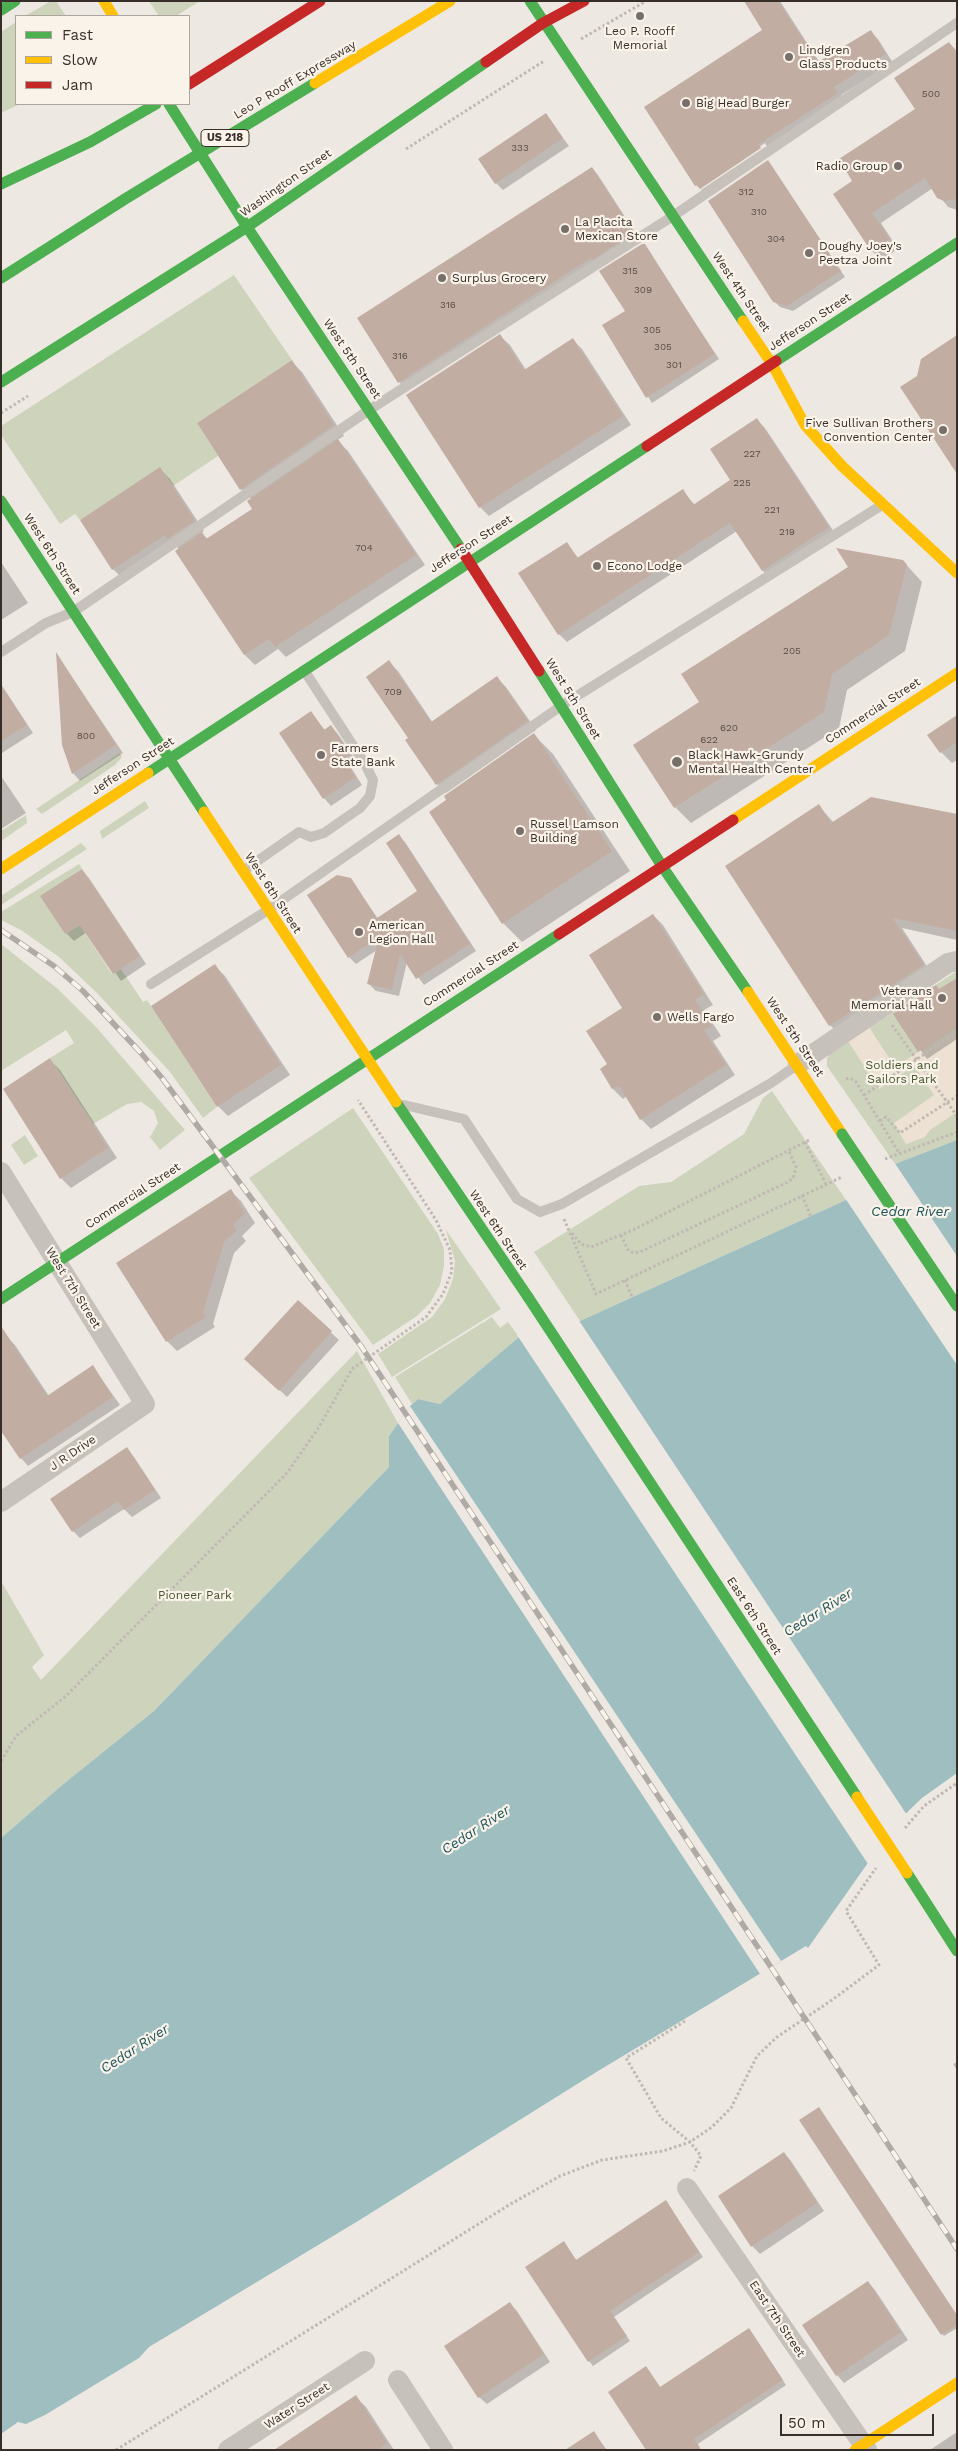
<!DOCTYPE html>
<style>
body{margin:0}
#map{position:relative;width:958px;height:2451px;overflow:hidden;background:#eee8e2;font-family:"Work Sans",sans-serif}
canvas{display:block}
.frame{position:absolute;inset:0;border:2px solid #382e29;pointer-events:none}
.legend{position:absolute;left:15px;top:15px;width:175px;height:90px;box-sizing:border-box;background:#faf3ea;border:1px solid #aca49d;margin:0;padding:6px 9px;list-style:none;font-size:15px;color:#382e29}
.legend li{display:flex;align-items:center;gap:10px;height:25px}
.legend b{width:25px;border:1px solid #aca49d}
.scale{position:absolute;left:780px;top:2414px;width:154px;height:22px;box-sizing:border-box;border:2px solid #382e29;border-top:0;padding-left:6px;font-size:15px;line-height:18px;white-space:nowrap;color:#382e29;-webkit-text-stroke:4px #faf3ea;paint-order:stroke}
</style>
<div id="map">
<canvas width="958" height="2451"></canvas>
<div class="frame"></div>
<ul class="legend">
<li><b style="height:6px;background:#4caf50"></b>Fast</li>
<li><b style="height:6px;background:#ffc107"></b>Slow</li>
<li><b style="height:6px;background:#c62828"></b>Jam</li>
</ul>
<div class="scale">50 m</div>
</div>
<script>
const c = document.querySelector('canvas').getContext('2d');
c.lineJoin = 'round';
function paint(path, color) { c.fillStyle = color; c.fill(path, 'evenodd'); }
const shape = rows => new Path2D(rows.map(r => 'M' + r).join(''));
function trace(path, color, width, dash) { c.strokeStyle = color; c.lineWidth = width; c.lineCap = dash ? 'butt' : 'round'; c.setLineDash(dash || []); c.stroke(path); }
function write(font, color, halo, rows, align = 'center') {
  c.font = font + ' "Work Sans",sans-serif'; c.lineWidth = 4.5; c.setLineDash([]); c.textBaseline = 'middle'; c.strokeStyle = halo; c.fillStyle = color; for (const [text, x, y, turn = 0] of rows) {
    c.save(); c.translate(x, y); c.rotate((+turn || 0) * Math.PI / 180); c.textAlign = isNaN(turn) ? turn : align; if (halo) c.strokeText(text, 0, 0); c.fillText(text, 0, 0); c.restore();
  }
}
paint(shape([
 [51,1,56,1,66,16,25,16],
 [149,1,200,1,176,16,159,16],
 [16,22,16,104,20,104,1,113,1,32],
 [234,275,292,360,197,423,218,456,173,486,160,468,80,520,75,514,60,524,1,435,1,426],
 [120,753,122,757,115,765,42,814,36,809],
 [145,801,149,808,102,839,100,831],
 [26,815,27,823,1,841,1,831],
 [81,843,87,849,1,905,1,896],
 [79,864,82,869,41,896,65,934,80,925,112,974,121,969,143,1002,147,1000,217,1107,203,1118,170,1072,97,993,59,957,21,930,1,920,1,912],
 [1,944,58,989,97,1028,185,1130,160,1150,150,1137,158,1123,154,1111,141,1102,127,1104,93,1124,50,1058,74,1043,66,1030,1,1071],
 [957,971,957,1140,895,1164,827,1066,827,1058,832,1051],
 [772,1091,846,1200,580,1321,534,1252,639,1186,671,1182,744,1134,763,1098],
 [353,1108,438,1234,444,1249,444,1266,440,1285,430,1303,417,1316,373,1345,249,1178],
 [25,1135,38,1156,24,1165,11,1145],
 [446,1230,501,1309,392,1377,378,1354,432,1317,445,1299,453,1279,455,1261],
 [492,1317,500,1328,508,1322,519,1337,440,1404,418,1399,412,1404,395,1377],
 [357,1351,398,1423,389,1436,389,1467,154,1711,61,1786,1,1838,1,1581,44,1655,32,1667,41,1680]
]), '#ced4bc');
paint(shape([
 [869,1027,895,1067,957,1027,957,1112,930,1130,925,1137,906,1144,894,1123,934,1095,914,1066,879,1089,848,1041]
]), '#ece1d2');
paint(shape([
 [957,1140,957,1773,922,1798,896,1823,808,1948,806,1946,598,2071,358,2221,149,2347,139,2358,45,2415,26,2424,18,2422,1,2434,1,1838,61,1786,154,1711,389,1467,389,1436,410,1406,418,1399,440,1404,519,1337,580,1321,846,1200,895,1164]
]), '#9ebec0');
paint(shape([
 [894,1162,957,1256,957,1365,845,1198],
 [578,1319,907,1815,868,1864,517,1335],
 [410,1406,781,1961,760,1974,398,1423]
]), '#eee8e2');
paint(shape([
 [745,1,780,1,820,63,870,31,878,39,893,63,841,95,845,102,704,193,701,190,767,146,765,143,699,188,696,185,764,31],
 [949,43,957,51,957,210,948,207,933,188,881,223,898,249,881,260,872,251,834,194,853,182,916,110],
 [546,115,569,146,503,190,496,183],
 [768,161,845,277,793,311,780,307,774,301],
 [592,168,598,175,640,240,406,389,399,382,359,318],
 [644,246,719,359,652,403,604,325,627,311],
 [500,336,510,345,526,370,573,340,582,349,631,425,489,516,480,507],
 [292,362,302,372,344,436,337,440,348,451,425,565,286,657,278,649,255,665,245,655,177,551,179,549,175,545,123,579,113,569,81,521,160,469,170,479,204,531,201,533,208,539,254,509,252,500,241,489],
 [757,420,765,428,836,535,771,579,763,571,737,531,567,642,559,634,567,543,579,559,683,491,695,505,732,481],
 [903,561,922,582,905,651,847,690,839,728,691,823,675,807,701,703,849,567],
 [1,562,28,603,1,620],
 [57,655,123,753,80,781,73,773],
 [389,662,398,671,433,723,497,678,506,687,536,730,446,793,437,784,410,739],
 [1,684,33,733,2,753,1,753],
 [311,713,325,730,331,726,338,734,357,762,350,766,362,785,331,806,324,798],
 [957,717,957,760,952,763,941,752],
 [534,735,553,754,630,871,522,942,503,923],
 [1,776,26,813,1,829],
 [819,806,834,823,957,815,957,940,902,928,934,977,842,1037,830,1025,727,866],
 [398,836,405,842,476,951,424,985,407,962,399,996,376,991,369,984,377,950,356,964,349,957,350,879,378,919,419,892],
 [82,870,89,878,146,964,121,981,87,932,74,941,66,933],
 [653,915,663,925,713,1005,704,1010,721,1036,713,1041,735,1075,651,1129,641,1119,627,1096,623,1099,613,1089,601,1069,609,1064,624,1008],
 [215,966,225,976,290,1075,228,1116,218,1106,153,1006],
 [957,979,957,1039,927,1059,895,1015],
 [50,1060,60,1070,117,1158,71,1188,61,1178],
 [231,1191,241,1201,255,1223,242,1236,246,1241,234,1253,213,1324,215,1327,177,1351,167,1341],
 [298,1302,339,1340,287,1397,254,1366],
 [8,1338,15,1345,49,1396,93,1367,120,1405,28,1466,21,1458],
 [127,1449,134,1457,161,1498,132,1517,124,1509,80,1538,73,1531],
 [957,2062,957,2070,953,2064],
 [801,2120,957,2316,957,2328,944,2336,942,2334],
 [784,2153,791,2161,824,2211,760,2254,752,2246,719,2196],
 [666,2202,703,2257,614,2317,630,2341,593,2366,589,2361,564,2243,577,2261],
 [868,2282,875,2290,908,2340,844,2383,837,2375],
 [510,2304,517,2311,550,2362,487,2404,479,2397],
 [749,2330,786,2385,698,2444,701,2450,648,2450,646,2368,661,2388],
 [356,2397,366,2407,394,2450,277,2450],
 [957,2432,957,2450,930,2450],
 [594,2433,607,2450,568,2450]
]), '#0003');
paint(shape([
 [744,1,778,1,818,62,871,30,886,54,834,87,838,93,759,144,761,148,700,189,697,185,695,186,644,107,762,30],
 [949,42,957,53,957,199,944,201,937,198,925,178,872,213,890,239,871,251,833,194,852,181,839,159,915,109,894,78],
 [546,113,563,138,495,184,478,159],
 [768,160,841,271,787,306,773,302,708,201],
 [592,167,634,233,592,260,591,258,398,383,357,318],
 [642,244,645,244,715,354,646,398,602,325,625,311,599,271],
 [500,334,524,370,573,338,623,416,479,508,406,395],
 [957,335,957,474,900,387,917,376,921,359],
 [292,360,334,425,240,490,197,423],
 [757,418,829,527,762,571,730,523,558,635,518,573,567,542,577,558,683,489,693,505,730,480,710,449],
 [338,439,416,555,275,647,269,639,244,655,175,551,202,532,206,539,252,509,247,501],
 [160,467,195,521,167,539,165,535,112,570,80,520],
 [836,548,903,560,907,565,889,635,832,674,824,712,674,808,633,745,699,702,681,674,848,567],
 [56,652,116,745,72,774,62,745],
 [389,660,431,722,497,676,528,721,436,785,405,740,408,738,366,677],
 [1,685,27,725,1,741],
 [311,711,324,730,331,725,350,754,344,759,356,777,323,799,279,733],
 [957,715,957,742,940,753,927,735],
 [534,733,612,851,502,924,429,812,446,800,444,796],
 [871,797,957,814,957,931,893,918,924,965,829,1026,725,866,819,804,831,823],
 [399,834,470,944,416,979,400,954,392,990,367,984,379,937,348,958,307,895,337,875,351,878,377,918,398,904,417,891,386,843],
 [82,869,140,956,113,974,80,925,65,934,40,896],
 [653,914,704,994,695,1000,712,1026,704,1030,726,1065,640,1120,619,1086,612,1089,600,1069,607,1064,586,1031,622,1008,589,955],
 [215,964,281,1065,217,1107,151,1006],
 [957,978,957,1027,918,1052,893,1014,936,985,939,989],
 [50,1058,108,1148,60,1179,3,1089],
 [231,1189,245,1213,233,1225,237,1230,224,1242,203,1313,206,1317,166,1342,116,1263],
 [298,1300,332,1331,279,1391,244,1359],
 [1,1326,47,1396,93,1365,113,1397,20,1459,1,1431],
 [127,1447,155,1490,124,1510,118,1501,72,1532,50,1499],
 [819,2107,957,2315,957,2325,941,2335,799,2120],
 [784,2152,817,2203,751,2247,718,2196],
 [666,2200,699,2252,610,2311,627,2336,588,2362,525,2267,564,2241,576,2260],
 [868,2281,901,2332,836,2376,802,2325],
 [510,2302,544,2354,478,2398,444,2346],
 [749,2328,783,2380,694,2439,701,2450,646,2450,608,2392,646,2366,660,2387],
 [356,2395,387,2443,377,2450,274,2450],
 [594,2431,606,2450,565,2450]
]), '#c2ada3');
trace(shape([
 [581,39,646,1],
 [406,149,544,61],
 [1,413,28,396],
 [892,1025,957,1116],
 [846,1079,850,1078,856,1082,899,1153],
 [864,1095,957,1032],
 [880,1121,886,1117,900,1133,957,1096],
 [805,1142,826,1184],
 [885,1159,957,1132],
 [802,1195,811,1217],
 [564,1219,596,1294,842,1177],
 [572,1233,581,1244,591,1247,633,1230,811,1139],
 [621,1235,628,1250,634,1253,640,1252,788,1182,793,1178,796,1167,788,1150],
 [625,1280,632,1297],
 [1,1761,16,1736,66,1696,287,1473,319,1427,352,1369,426,1317,443,1294,452,1271,450,1250,436,1220,358,1100],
 [905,1828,924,1806,957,1783],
 [685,2021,626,2058,661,2118,690,2142,701,2156,694,2171],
 [116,2450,509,2205,560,2176,602,2160,663,2151,690,2142,712,2127,731,2108,757,2056,777,2037,832,2000,879,1965,846,1911,876,1868]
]), '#c0b9b3', 3, [2.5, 2.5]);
trace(shape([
 [1,652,46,623,73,612,369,410,673,216,957,23],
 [243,871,299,832,311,837,324,833,360,808,370,796,373,780,365,764,304,670],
 [151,984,268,910,561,706,882,505],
 [404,1105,464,1119,517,1199,540,1212,562,1204,771,1083,797,1065]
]), '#c7c1bb', 10);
trace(shape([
 [798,1064,948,963,957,961],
 [1,1172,145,1404,1,1502],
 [687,2188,867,2450],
 [398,2380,443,2450],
 [228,2450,365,2361]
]), '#c7c1bb', 20);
trace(shape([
 [530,1,743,321],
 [1,10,15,1],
 [169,104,247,227,461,549],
 [1,184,90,142,156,104],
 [776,361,957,243],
 [1,382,247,227,486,62],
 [1,501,204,812],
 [539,671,662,866,748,992],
 [148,773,647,446],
 [396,1102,528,1297],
 [1,1299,559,934],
 [907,1873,957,1951]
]), '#4caf50', 11);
trace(shape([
 [104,1,113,16],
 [743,321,772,364,805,425,842,466,957,573],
 [204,812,396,1102],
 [733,820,957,673],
 [1,869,148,773],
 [748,992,842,1134],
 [855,2450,957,2383]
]), '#ffc107', 11);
trace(shape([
 [486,62,543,23,584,1],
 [189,84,320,1],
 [647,446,776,361],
 [461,549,539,671],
 [559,934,733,820]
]), '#c62828', 11);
const rail = shape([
 [1,930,54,966,83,991,141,1053,162,1078,361,1346,957,2249]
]);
trace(rail, '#afaaa5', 5.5);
trace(rail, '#faf3ea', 4, [11]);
trace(shape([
 [1,278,125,199,315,83],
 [842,1134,957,1306],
 [528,1297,857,1797]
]), '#4caf50', 11);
trace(shape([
 [315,83,450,1],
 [857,1797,907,1873]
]), '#ffc107', 11);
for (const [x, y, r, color] of [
 [640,16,5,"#786f6a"],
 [789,57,5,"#786f6a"],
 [686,103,5,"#786f6a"],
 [898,166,5,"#786f6a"],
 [565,229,5,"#786f6a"],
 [809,253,5,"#786f6a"],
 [442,278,5,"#786f6a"],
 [943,430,5,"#786f6a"],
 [597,566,5,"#786f6a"],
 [321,755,5,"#786f6a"],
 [677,762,6,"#786f6a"],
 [520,831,5,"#786f6a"],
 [359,932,5,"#786f6a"],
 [942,998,5,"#786f6a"],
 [657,1017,5,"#786f6a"]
]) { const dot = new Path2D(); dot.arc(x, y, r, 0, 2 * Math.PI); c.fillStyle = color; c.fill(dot); trace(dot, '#faf3ea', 2); }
write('10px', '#5a4e48', null, [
 ["500",931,94],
 ["333",520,148],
 ["312",746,192],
 ["310",759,212],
 ["304",776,239],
 ["315",630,271],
 ["309",643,290],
 ["316",448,305],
 ["305",652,330],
 ["305",663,347],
 ["316",400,356],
 ["301",674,365],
 ["227",752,454],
 ["225",742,483],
 ["221",772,510],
 ["219",787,532],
 ["704",364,548],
 ["205",792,651],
 ["709",393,692],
 ["620",729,728],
 ["800",86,736],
 ["622",709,740]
]);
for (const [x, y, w] of [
 [225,138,48]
]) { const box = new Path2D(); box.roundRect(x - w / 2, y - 8.5, w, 17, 4); c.fillStyle = '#faf3ea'; c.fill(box); trace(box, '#382e29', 1); }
write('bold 11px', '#382e29', null, [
 ["US 218",225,138]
]);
write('12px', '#382e29', '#faf3ea', [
 ["Leo P. Rooff",640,31,"center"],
 ["Memorial",640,45,"center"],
 ["Lindgren",799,50],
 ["Glass Products",799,64],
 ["Big Head Burger",696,103],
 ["Radio Group",888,166,"right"],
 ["La Placita",575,222],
 ["Mexican Store",575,236],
 ["Doughy Joey's",819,246],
 ["Peetza Joint",819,260],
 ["Surplus Grocery",452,278],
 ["Five Sullivan Brothers",933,423,"right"],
 ["Convention Center",933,437,"right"],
 ["Econo Lodge",607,566],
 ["Farmers",331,748],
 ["State Bank",331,762],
 ["Black Hawk-Grundy",688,755],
 ["Mental Health Center",688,769],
 ["Russel Lamson",530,824],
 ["Building",530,838],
 ["American",369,925],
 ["Legion Hall",369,939],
 ["Veterans",932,991,"right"],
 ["Memorial Hall",932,1005,"right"],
 ["Wells Fargo",667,1017]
], 'left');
write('12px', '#382e29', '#faf3ea', [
 ["Leo P Rooff Expressway",295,80,-31],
 ["Washington Street",286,183,-35],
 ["West 4th Street",741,292,56],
 ["Jefferson Street",810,322,-33],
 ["West 5th Street",352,359,56],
 ["Jefferson Street",471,544,-33],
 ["West 6th Street",52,554,57],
 ["West 5th Street",573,699,58],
 ["Commercial Street",873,711,-33],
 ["Jefferson Street",133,766,-33],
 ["West 6th Street",273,893,57],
 ["Commercial Street",471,974,-33],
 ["West 5th Street",795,1037,56],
 ["Commercial Street",133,1196,-33],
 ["West 6th Street",498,1230,56],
 ["West 7th Street",73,1288,58],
 ["J R Drive",73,1453,-34],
 ["East 6th Street",754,1616,57],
 ["East 7th Street",777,2319,56],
 ["Water Street",297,2406,-33]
]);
write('12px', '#46572c', '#faf3ea', [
 ["Soldiers and",902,1065],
 ["Sailors Park",902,1079],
 ["Pioneer Park",195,1595]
]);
write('italic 14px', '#1d545b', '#faf3ea', [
 ["Cedar River",910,1212],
 ["Cedar River",818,1613,-32],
 ["Cedar River",476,1830,-33],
 ["Cedar River",135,2049,-33]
]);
</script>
